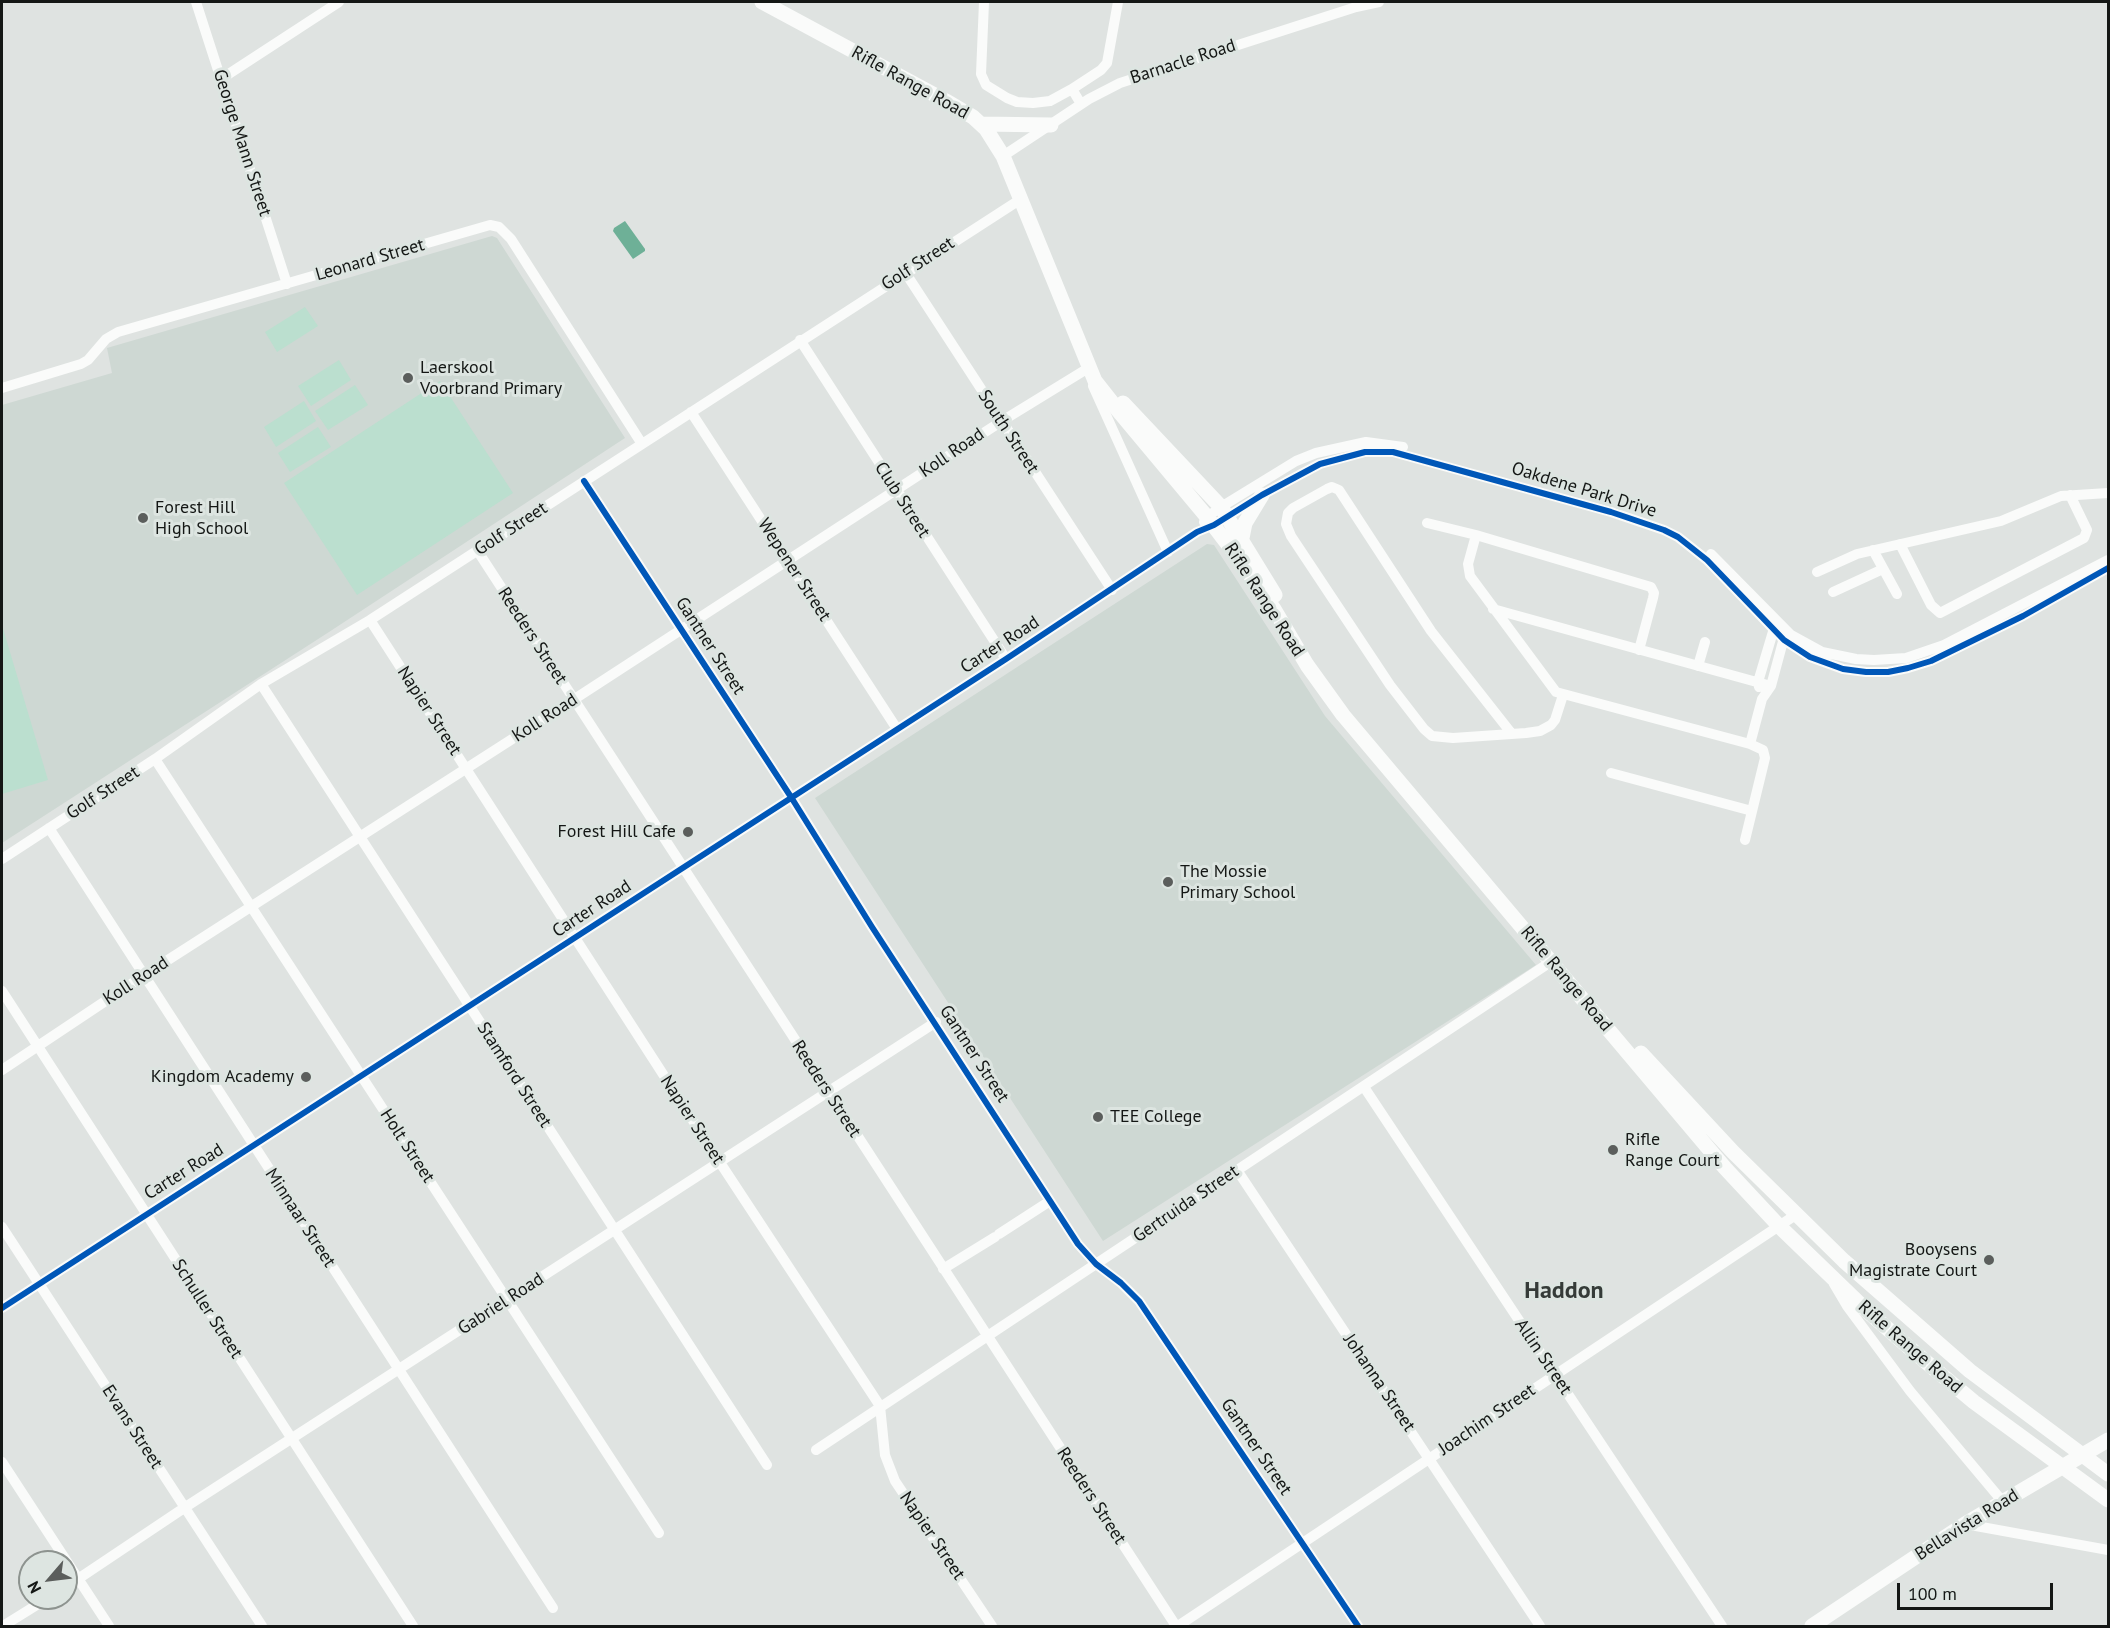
<!DOCTYPE html>
<style>
body{margin:0}
#map{position:relative;width:2110px;height:1628px;overflow:hidden;background:#dfe3e1;font-family:"PT Sans",sans-serif}
canvas{display:block}
.frame{position:absolute;inset:0;border:3px solid #141715;pointer-events:none}
.north{position:absolute;left:18px;top:1550px;width:60px;height:60px;box-sizing:border-box;background:#dde5e1;border:2px solid #8d938f;border-radius:50%;rotate:242deg;font-size:16px;font-weight:700;line-height:24px;text-align:center;color:#141715}
.north::after{content:'';display:block;margin:auto;width:21px;height:27px;background:#5b5e5c;clip-path:polygon(50% 0,100% 100%,50% 72%,0 100%)}
.scale{position:absolute;left:1897px;top:1583px;width:156px;height:27px;box-sizing:border-box;border:3px solid #141715;border-top:0;padding-left:8px;font-size:18px;line-height:21px;white-space:nowrap;color:#141715;-webkit-text-stroke:4px #dde5e1;paint-order:stroke}
</style>
<div id="map">
<canvas width="2110" height="1628"></canvas>
<div class="frame"></div>
<div class="north">N</div>
<div class="scale">100 m</div>
</div>
<script>
const c = document.querySelector('canvas').getContext('2d');
c.lineJoin = 'round';
function paint(path, color) { c.fillStyle = color; c.fill(path, 'evenodd'); }
const shape = rows => new Path2D(rows.map(r => 'M' + r).join(''));
function trace(path, color, width, dash) { c.strokeStyle = color; c.lineWidth = width; c.lineCap = dash ? 'butt' : 'round'; c.setLineDash(dash || []); c.stroke(path); }
function write(font, color, halo, rows, align = 'center') {
  c.font = font + ' "PT Sans",sans-serif'; c.lineWidth = 6; c.setLineDash([]); c.textBaseline = 'middle'; c.strokeStyle = halo; c.fillStyle = color; for (const [text, x, y, turn = 0] of rows) {
    c.save(); c.translate(x, y); c.rotate((+turn || 0) * Math.PI / 180); c.textAlign = isNaN(turn) ? turn : align; if (halo) c.strokeText(text, 0, 0); c.fillText(text, 0, 0); c.restore();
  }
}
paint(shape([
 [492,236,497,238,625,438,329,632,2,843,2,405,112,373,107,348],
 [1207,544,1214,545,1325,716,1536,965,1103,1241,815,798]
]), '#ced8d3');
paint(shape([
 [305,307,318,326,277,352,265,332],
 [339,360,351,380,311,406,298,386],
 [440,381,513,493,357,595,284,483],
 [355,385,368,405,328,430,315,411],
 [304,401,316,421,276,447,264,427],
 [318,427,331,447,290,472,278,453],
 [2,625,48,780,2,794]
]), '#bbdfcf');
paint(shape([
 [625,221,645,249,645,251,633,259,613,231,614,228]
]), '#6eb097');
trace(shape([
 [196,2,287,284],
 [984,2,981,74,986,85,1007,98,1017,102,1033,103,1050,101,1072,89,1081,104],
 [221,79,339,2],
 [1072,89,1101,70,1107,63,1118,2],
 [1003,156,1089,99,1120,83,1356,7,1379,2],
 [905,272,1112,590],
 [800,340,1006,659],
 [1093,386,1168,552],
 [2,388,81,364,88,360,106,339,118,332,490,225,499,227,511,239,642,444],
 [691,412,897,729],
 [584,481,791,797,872,927,1078,1244,1096,1264,1121,1283,1139,1301,1358,1626],
 [1204,522,1207,517,1221,507,1296,461,1316,453,1366,442,1403,447],
 [1427,523,1476,535,1651,587,1654,593,1653,598,1639,650],
 [1476,535,1468,564,1470,576,1556,692,1750,744,1763,750,1765,758,1745,840],
 [1900,544,1931,605,1940,613,2084,538,2087,530,2070,495],
 [477,550,1176,1626],
 [1873,550,1897,594],
 [1711,554,1791,635,1822,652,1856,659,1874,660,1906,658,1944,645,2108,560],
 [1817,572,1857,554,2001,521,2061,496,2108,493],
 [1833,592,1883,569],
 [1493,609,1771,686],
 [370,620,719,1161,880,1406,885,1455,895,1481,992,1626],
 [1698,666,1705,642],
 [261,684,767,1465],
 [1759,687,1758,682,1775,625],
 [1512,734,1431,631,1339,490,1332,487,1327,489,1293,508,1288,513,1286,524,1291,536,1390,685,1424,729,1432,736,1453,738,1526,733,1540,731,1551,725,1555,720,1563,695],
 [1750,744,1762,699,1771,686,1785,634],
 [155,759,659,1533],
 [1611,773,1752,811],
 [49,828,553,1608],
 [2,859,155,759,261,684,370,620,1021,199],
 [2,991,413,1626],
 [2,1070,143,976,573,700,1002,421,1090,367],
 [1364,1087,1722,1626],
 [1237,1170,1540,1626],
 [2,1227,262,1626],
 [999,1234,1050,1201],
 [943,1269,995,1237],
 [1834,1284,1847,1306,1910,1391,2003,1502],
 [2,1308,1006,659,1197,532,1214,525,1262,495,1320,464,1365,452,1393,452,1611,512,1664,530,1678,537,1707,560,1784,640,1810,657,1843,669,1866,672,1888,672,1908,668,1931,661,2023,616,2108,568],
 [816,1450,1555,959],
 [2,1462,109,1626],
 [1965,1524,2108,1550],
 [66,1587,184,1508,936,1022],
 [3,1626,48,1598],
 [1178,1626,1797,1214]
]), '#fafbfa', 10);
trace(shape([
 [762,2,946,101,973,117,986,129,1003,156,1095,381,1121,414,1207,517,1239,559,1274,609,1307,665,1343,715,1725,1168,1780,1227,1866,1310,1919,1356,1974,1402,2108,1500],
 [981,124,1051,125],
 [1123,403,1221,507,1275,595],
 [1242,538,1245,523,1262,495],
 [1641,1053,1733,1152,1844,1261,1970,1371,2108,1474],
 [1812,1626,1965,1524,2108,1440]
]), '#fafbfa', 15);
trace(shape([
 [584,481,791,797,872,927,1078,1244,1096,1264,1121,1283,1139,1301,1358,1626],
 [2,1308,1006,659,1197,532,1214,525,1262,495,1320,464,1365,452,1393,452,1611,512,1664,530,1678,537,1707,560,1784,640,1810,657,1843,669,1866,672,1888,672,1908,668,1931,661,2023,616,2108,568]
]), '#0057b8', 6);
for (const [x, y, r, color] of [
 [408,378,6,"#5b5e5c"],
 [143,518,6,"#5b5e5c"],
 [688,832,6,"#5b5e5c"],
 [1168,882,6,"#5b5e5c"],
 [306,1077,6,"#5b5e5c"],
 [1098,1117,6,"#5b5e5c"],
 [1613,1150,6,"#5b5e5c"],
 [1989,1260,6,"#5b5e5c"]
]) { const dot = new Path2D(); dot.arc(x, y, r, 0, 2 * Math.PI); c.fillStyle = color; c.fill(dot); trace(dot, '#dde5e1', 2); }
write('18px', '#141715', '#dde5e1', [
 ["Barnacle Road",1183,62,-18],
 ["Rifle Range Road",910,83,29],
 ["George Mann Street",242,143,72],
 ["Leonard Street",370,260,-16],
 ["Golf Street",918,264,-33],
 ["South Street",1008,432,57],
 ["Koll Road",952,453,-34],
 ["Oakdene Park Drive",1584,490,17],
 ["Club Street",902,500,57],
 ["Golf Street",511,529,-33],
 ["Wepener Street",794,570,57],
 ["Rifle Range Road",1264,600,57],
 ["Reeders Street",532,636,57],
 ["Carter Road",1000,645,-33],
 ["Gantner Street",710,646,57],
 ["Napier Street",429,711,57],
 ["Koll Road",545,718,-33],
 ["Golf Street",103,793,-33],
 ["Carter Road",592,909,-33],
 ["Rifle Range Road",1566,979,50],
 ["Koll Road",136,981,-33],
 ["Gantner Street",974,1054,57],
 ["Stamford Street",514,1075,57],
 ["Reeders Street",826,1089,57],
 ["Napier Street",692,1120,57],
 ["Holt Street",407,1146,57],
 ["Carter Road",184,1172,-32],
 ["Gertruida Street",1186,1204,-34],
 ["Minnaar Street",300,1218,57],
 ["Gabriel Road",501,1304,-33],
 ["Schuller Street",207,1309,57],
 ["Rifle Range Road",1910,1347,41],
 ["Allin Street",1543,1357,56],
 ["Johanna Street",1379,1383,56],
 ["Joachim Street",1487,1420,-34],
 ["Evans Street",132,1427,57],
 ["Gantner Street",1256,1447,56],
 ["Reeders Street",1091,1496,57],
 ["Bellavista Road",1967,1525,-32],
 ["Napier Street",932,1536,56]
]);
write('18px', '#141715', '#dde5e1', [
 ["Laerskool",420,368],
 ["Voorbrand Primary",420,389],
 ["Forest Hill",155,508],
 ["High School",155,529],
 ["Forest Hill Cafe",676,832,"right"],
 ["The Mossie",1180,872],
 ["Primary School",1180,893],
 ["Kingdom Academy",294,1077,"right"],
 ["TEE College",1110,1117],
 ["Rifle",1625,1140],
 ["Range Court",1625,1161],
 ["Booysens",1977,1250,"right"],
 ["Magistrate Court",1977,1271,"right"]
], 'left');
write('bold 24px', '#353b38', '#dde5e1', [
 ["Haddon",1564,1291]
]);
</script>
